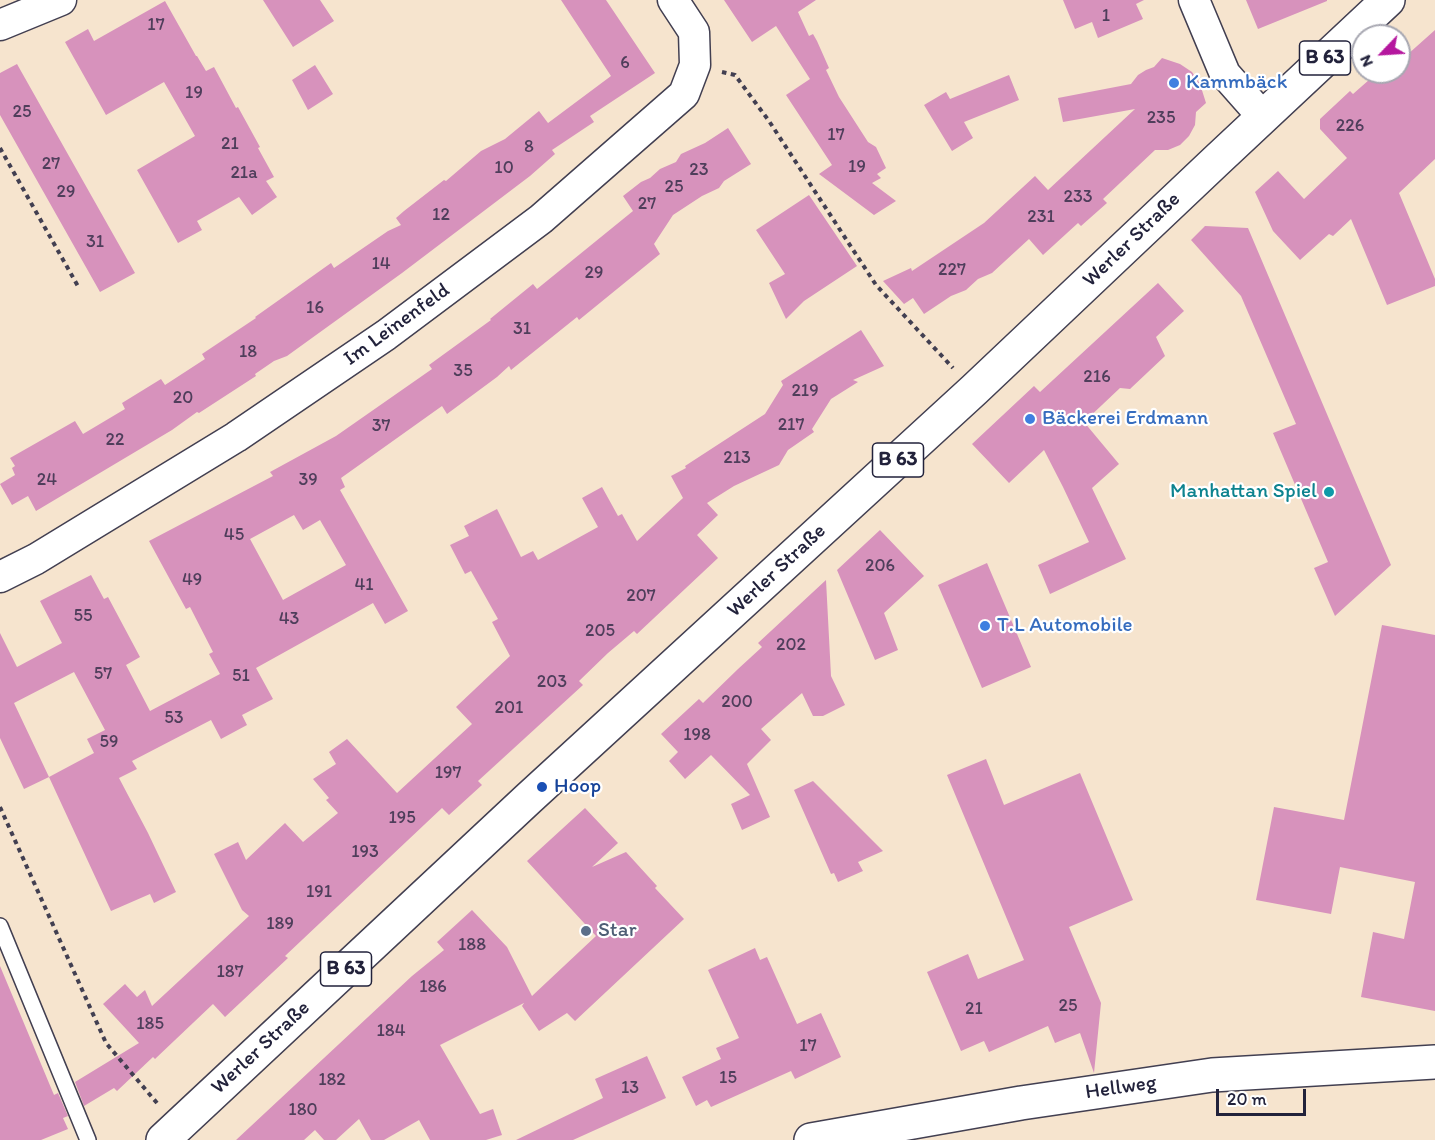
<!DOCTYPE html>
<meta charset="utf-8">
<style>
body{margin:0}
#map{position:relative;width:1435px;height:1140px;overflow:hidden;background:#f6e4ce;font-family:Itim,sans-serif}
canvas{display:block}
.north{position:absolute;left:1351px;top:24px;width:60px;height:60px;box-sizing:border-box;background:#fff;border:2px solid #a7a7b1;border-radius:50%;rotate:245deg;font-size:16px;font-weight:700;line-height:24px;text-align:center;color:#22223b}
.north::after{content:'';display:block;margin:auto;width:21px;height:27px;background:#b5179e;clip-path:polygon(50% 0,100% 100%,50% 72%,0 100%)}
.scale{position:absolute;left:1216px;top:1089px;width:90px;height:27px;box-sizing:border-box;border:3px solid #22223b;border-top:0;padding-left:8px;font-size:18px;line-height:21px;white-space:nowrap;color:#22223b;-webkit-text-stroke:4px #fff;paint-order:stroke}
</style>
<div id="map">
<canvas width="1435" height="1140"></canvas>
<div class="north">N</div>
<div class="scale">20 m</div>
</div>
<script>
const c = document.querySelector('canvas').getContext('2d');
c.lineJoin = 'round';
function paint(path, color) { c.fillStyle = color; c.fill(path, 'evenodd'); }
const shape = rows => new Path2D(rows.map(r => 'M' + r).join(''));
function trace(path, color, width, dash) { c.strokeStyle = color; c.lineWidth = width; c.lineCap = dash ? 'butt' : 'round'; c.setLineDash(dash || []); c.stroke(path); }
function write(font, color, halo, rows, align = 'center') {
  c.font = font + ' Itim,sans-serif'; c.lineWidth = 4.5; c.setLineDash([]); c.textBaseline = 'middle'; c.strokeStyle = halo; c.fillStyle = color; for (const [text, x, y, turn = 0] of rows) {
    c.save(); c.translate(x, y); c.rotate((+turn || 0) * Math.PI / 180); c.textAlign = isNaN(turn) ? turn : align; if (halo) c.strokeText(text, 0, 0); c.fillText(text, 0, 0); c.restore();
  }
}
paint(shape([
 [263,0,320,0,334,21,293,47],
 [561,0,606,0,655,73,590,116,594,122,552,150,555,154,530,176,402,273,287,356,274,361,255,374,256,376,199,413,197,412,172,430,36,511,28,496,12,505,0,484,15,475,12,468,15,466,10,458,75,421,83,434,125,409,122,403,161,379,165,385,205,359,202,354,256,318,255,317,279,300,331,263,334,268,388,231,401,225,396,218,404,211,444,180,446,181,481,151,505,139,539,111,548,123,611,76],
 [724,0,816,0,798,12,809,36,813,34,817,41,829,68,826,70,839,97,868,142,876,147,886,168,877,174,881,178,872,183,896,201,874,215,819,174,832,165,786,95,810,79,776,26,752,42],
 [1063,0,1144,0,1136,4,1143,19,1098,38,1092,22,1075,29],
 [1246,0,1327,0,1327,1,1258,29],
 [165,1,196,56,197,56,206,71,214,67,236,108,238,107,260,147,258,148,274,177,266,181,277,197,252,215,239,197,197,221,202,230,178,243,137,170,195,136,164,82,106,115,65,42,88,29,94,41],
 [1435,30,1435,159,1399,193,1435,279,1435,286,1387,305,1351,219,1333,236,1329,234,1300,260,1273,231,1255,192,1278,171,1304,199,1347,158,1320,129,1320,119,1350,91,1353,94,1378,72,1399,72,1399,59,1407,55],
 [1162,58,1180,64,1192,72,1200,84,1206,103,1196,112,1195,125,1189,136,1180,145,1168,150,1155,150,1103,199,1107,203,1081,226,1078,223,1043,255,1029,239,992,273,978,279,966,290,951,296,924,314,913,298,904,304,883,281,911,268,912,271,984,223,1035,176,1048,190,1135,109,1063,122,1058,98,1131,84,1138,75,1146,70,1154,67],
 [17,64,135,273,100,292,0,115,0,73],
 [315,65,333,94,308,110,292,80],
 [1009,75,1019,100,964,122,973,138,952,151,924,105,946,92,950,99],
 [728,128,751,164,724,181,719,188,702,196,673,215,654,244,660,254,579,320,577,317,511,370,509,366,497,377,447,414,442,406,341,478,345,487,340,490,408,611,385,624,373,603,256,668,273,699,242,715,247,725,221,739,211,720,132,761,137,769,119,778,148,833,176,892,154,903,150,894,111,911,49,777,24,789,0,738,0,633,17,667,62,643,40,601,91,575,104,599,108,597,140,657,126,665,150,711,220,674,209,654,213,652,190,607,186,609,149,541,273,476,270,472,336,436,432,369,429,365,491,320,490,319,533,284,537,289,633,211,623,196,641,182,650,178,660,169,676,162,681,154,705,143],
 [294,515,303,530,320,520,346,565,283,600,250,539],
 [74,672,105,730,87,739,94,753,49,777,14,703],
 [809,195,857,266,804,301,786,319,769,283,785,274,756,230],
 [1205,226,1248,228,1391,565,1335,616,1314,568,1328,562,1273,433,1296,424,1241,296,1191,240],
 [1158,283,1184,311,1156,337,1165,356,1130,389,1120,388,1084,422,1119,464,1092,488,1126,559,1050,594,1038,565,1089,542,1063,487,1044,450,1009,483,972,444,1034,386,1040,392],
 [861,330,884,366,853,380,858,382,831,399,812,429,814,432,788,450,779,465,734,486,707,503,718,515,697,535,718,558,637,634,634,631,608,653,579,681,583,685,478,781,482,785,449,815,442,808,285,956,288,958,225,1017,213,1004,155,1059,153,1057,117,1091,114,1088,84,1106,75,1082,139,1043,103,1004,125,984,137,997,145,990,152,1006,249,916,242,910,214,854,238,842,246,860,285,823,303,842,338,813,326,800,329,798,313,779,336,764,329,752,347,739,397,793,472,724,456,707,510,656,492,622,498,619,471,571,465,574,450,545,469,536,464,526,497,509,521,557,533,551,538,560,598,527,582,498,602,487,618,516,622,514,637,541,683,498,671,476,686,468,685,466,765,414,783,385,781,381],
 [880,530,924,576,884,613,898,650,875,660,837,570],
 [987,563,1031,667,982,688,938,585],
 [826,580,831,676,845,705,823,716,813,716,802,693,761,729,771,740,747,764,770,817,742,830,731,804,750,795,711,755,685,779,669,761,678,752,661,734,699,699,703,703,738,669,762,647,758,643],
 [1382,625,1435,635,1435,1011,1361,997,1373,932,1404,939,1415,882,1340,867,1331,914,1256,900,1274,807,1344,820],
 [986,759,1004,805,1080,773,1133,900,1069,927,1101,1003,1094,1073,1080,1033,1055,1043,1048,1026,989,1052,984,1041,961,1051,927,972,968,954,978,979,1024,960,947,775],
 [813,781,883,851,858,862,863,871,838,882,834,873,831,874,794,790],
 [585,808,618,843,592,867,626,852,657,886,655,888,684,919,575,1021,567,1013,539,1031,522,1006,524,1003,440,1045,480,1114,493,1109,502,1135,486,1140,430,1140,419,1120,384,1140,371,1140,359,1119,336,1140,324,1140,315,1130,304,1140,236,1140,412,976,444,950,437,942,472,910,507,947,532,996,596,936,527,861],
 [755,948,760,960,767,957,797,1024,821,1013,841,1057,795,1079,791,1071,711,1107,707,1100,696,1106,682,1077,721,1059,716,1048,739,1038,708,970],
 [0,966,54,1095,58,1093,68,1116,63,1118,68,1129,41,1140,0,1140],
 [647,1056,666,1098,573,1140,516,1140,603,1098,595,1079]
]), '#d792bc');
const service = shape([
 [0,926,88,1140]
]);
const minor = shape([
 [1194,0,1225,74,1263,117],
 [0,25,61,0],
 [0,577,36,559,236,437,386,335,541,219,684,94,695,65,694,32,673,0]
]);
const tertiary = shape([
 [811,1140,1021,1103,1212,1075,1435,1062]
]);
const primary = shape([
 [163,1140,528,799,974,390,1215,162,1388,0]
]);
trace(service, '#423f51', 18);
trace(minor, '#423f51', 33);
trace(tertiary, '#423f51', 36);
trace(primary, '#423f51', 36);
trace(shape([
 [722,72,735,75,769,121,876,285,953,368],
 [0,148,79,288],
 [0,807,106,1043,157,1103]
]), '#423f51', 4, [4.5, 4.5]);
trace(service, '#fff', 15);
trace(minor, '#fff', 30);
trace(tertiary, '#fff', 33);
trace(primary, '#fff', 33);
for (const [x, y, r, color] of [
 [1174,83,6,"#3f7fe0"],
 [1030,419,6,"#3f7fe0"],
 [1329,492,6,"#0f9aa8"],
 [985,626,6,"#3f7fe0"],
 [542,787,6,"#1a4fb4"],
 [586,931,6,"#5c6f8a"]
]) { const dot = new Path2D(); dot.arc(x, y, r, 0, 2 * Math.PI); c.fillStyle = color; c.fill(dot); trace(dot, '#fff', 2); }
write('18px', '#4f3e5b', null, [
 ["1",1106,16],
 ["17",156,25],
 ["6",625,63],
 ["19",194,93],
 ["25",22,112],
 ["235",1161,118],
 ["226",1350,126],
 ["17",836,135],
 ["21",230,144],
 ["8",529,147],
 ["27",51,164],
 ["19",857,167],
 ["10",504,168],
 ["23",699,170],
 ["21a",244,173],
 ["25",674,187],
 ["29",66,192],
 ["233",1078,197],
 ["27",647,204],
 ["12",441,215],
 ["231",1041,217],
 ["31",95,242],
 ["14",381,264],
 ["227",952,270],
 ["29",594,273],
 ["16",315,308],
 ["31",522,329],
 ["18",248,352],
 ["35",463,371],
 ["216",1097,377],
 ["219",805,391],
 ["20",183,398],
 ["217",791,425],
 ["37",381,426],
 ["22",115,440],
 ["213",737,458],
 ["24",47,480],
 ["39",308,480],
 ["45",234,535],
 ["206",880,566],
 ["49",192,580],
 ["41",364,585],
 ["207",641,596],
 ["55",83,616],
 ["43",289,619],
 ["205",600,631],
 ["202",791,645],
 ["57",103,674],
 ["51",241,676],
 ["203",552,682],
 ["200",737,702],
 ["201",509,708],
 ["53",174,718],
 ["198",697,735],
 ["59",109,742],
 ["197",448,773],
 ["195",402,818],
 ["193",365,852],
 ["191",319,892],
 ["189",280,924],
 ["188",472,945],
 ["187",230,972],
 ["186",433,987],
 ["25",1068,1006],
 ["21",974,1009],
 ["185",150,1024],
 ["184",391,1031],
 ["17",808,1046],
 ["15",728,1078],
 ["182",332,1080],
 ["13",630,1088],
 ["180",303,1110]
]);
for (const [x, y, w] of [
 [1325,58,51],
 [898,460,51],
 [346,969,51]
]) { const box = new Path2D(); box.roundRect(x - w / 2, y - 17, w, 34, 4.5); c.fillStyle = '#fff'; c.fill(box); trace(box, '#22223b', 1.5); }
write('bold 20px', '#22223b', null, [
 ["B 63",1325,58],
 ["B 63",898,460],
 ["B 63",346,969]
]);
write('21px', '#366cbe', '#fff', [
 ["Kammbäck",1186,83],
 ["Bäckerei Erdmann",1042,419],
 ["T.L Automobile",997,626]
], 'left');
write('21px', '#22223b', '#fff', [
 ["Werler Straße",1132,240,-44],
 ["Im Leinenfeld",397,325,-36],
 ["Werler Straße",777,571,-43],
 ["Werler Straße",261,1048,-43],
 ["Hellweg",1121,1088,-8]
]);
write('21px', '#0d838f', '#fff', [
 ["Manhattan Spiel",1317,492]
], 'right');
write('21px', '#164399', '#fff', [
 ["Hoop",554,787]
], 'left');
write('21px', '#4e5e75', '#fff', [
 ["Star",598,931]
], 'left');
</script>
